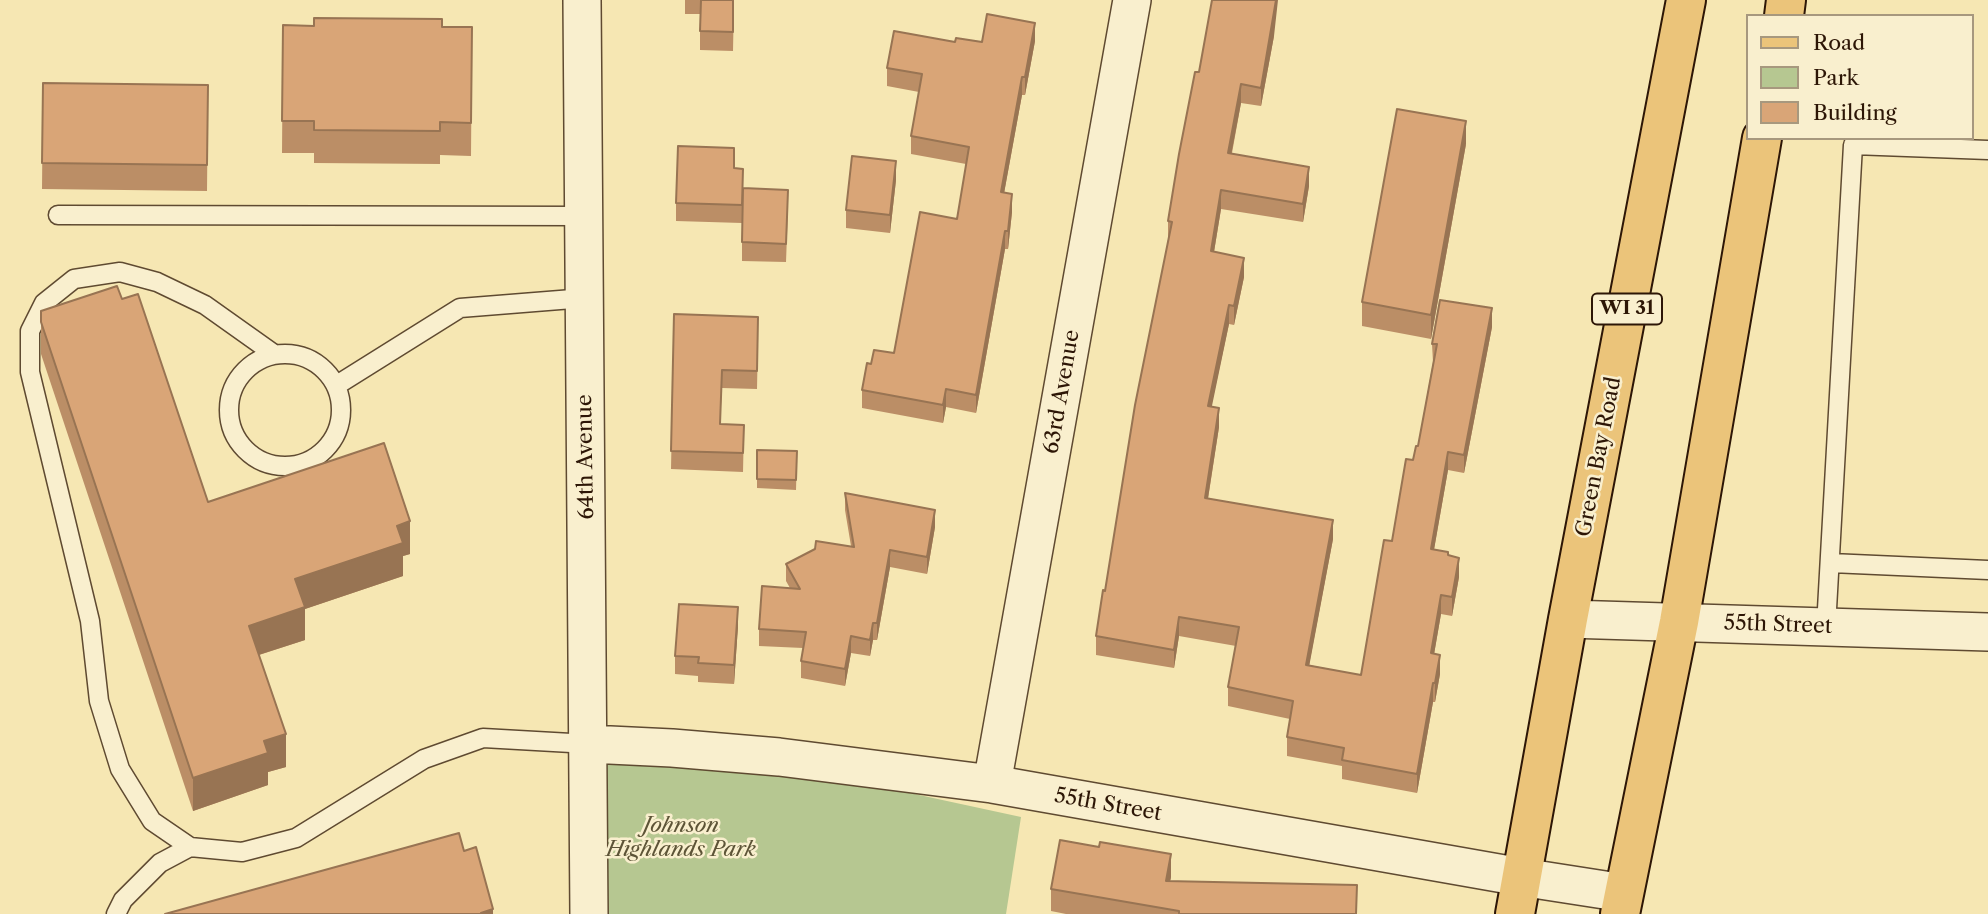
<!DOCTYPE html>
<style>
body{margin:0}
#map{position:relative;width:1988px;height:914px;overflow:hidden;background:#f6e7b3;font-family:"Libre Caslon Text",serif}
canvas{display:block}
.legend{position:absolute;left:1746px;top:14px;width:228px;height:126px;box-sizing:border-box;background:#f9efce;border:2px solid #a7987e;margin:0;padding:9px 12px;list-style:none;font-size:21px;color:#2d1606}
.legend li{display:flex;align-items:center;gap:14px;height:35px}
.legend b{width:35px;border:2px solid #a7987e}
</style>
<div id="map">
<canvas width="1988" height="914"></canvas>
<ul class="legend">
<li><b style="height:9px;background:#ebc47a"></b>Road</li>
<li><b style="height:19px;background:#b6c791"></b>Park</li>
<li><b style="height:19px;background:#d9a577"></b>Building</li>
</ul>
</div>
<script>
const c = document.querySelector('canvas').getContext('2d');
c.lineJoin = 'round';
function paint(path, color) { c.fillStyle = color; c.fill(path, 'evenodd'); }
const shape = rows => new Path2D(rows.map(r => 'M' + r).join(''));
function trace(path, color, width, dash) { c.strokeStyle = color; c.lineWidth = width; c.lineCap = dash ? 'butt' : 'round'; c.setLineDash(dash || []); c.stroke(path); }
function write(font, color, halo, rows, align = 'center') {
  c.font = font + ' "Libre Caslon Text",serif'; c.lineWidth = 5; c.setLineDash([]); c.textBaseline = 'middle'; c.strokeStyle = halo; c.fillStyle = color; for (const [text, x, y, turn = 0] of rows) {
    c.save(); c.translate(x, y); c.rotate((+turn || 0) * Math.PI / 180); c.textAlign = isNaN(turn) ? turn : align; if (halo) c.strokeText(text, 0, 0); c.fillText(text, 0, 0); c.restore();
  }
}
paint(shape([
 [603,758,785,766,1021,817,1006,914,601,914]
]), '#b6c791');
const service = shape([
 [58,215,584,216],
 '229 410a56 56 0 1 1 112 0a56 56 0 1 1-112 0Z',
 [337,385,460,308,585,298],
 [1831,563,1988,570],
 [1826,627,1853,145,1988,150],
 [190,847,152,821,120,769,99,701,90,621,30,372,30,331,44,303,74,279,120,272,157,282,205,305,274,354],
 [116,914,123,900,160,863,190,847,242,852,296,838,424,759,483,738,589,744]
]);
const minor = shape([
 [582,0,589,914],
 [1568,619,1988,632],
 [589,744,672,748,779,757,992,784,1521,877,1624,893],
 [992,784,1132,0]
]);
const primary = shape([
 [1784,16,1786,0],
 [1515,914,1568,619,1686,0],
 [1620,914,1679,622,1762,138]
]);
trace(service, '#5f4a31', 21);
trace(minor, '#5f4a31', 40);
trace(primary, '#2d1606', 42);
trace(service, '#f9efce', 18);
trace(minor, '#f9efce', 37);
trace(primary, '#ebc47a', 38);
paint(shape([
 [685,0,734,0,733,51,700,50,700,14,685,14],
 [283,25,472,27,471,156,440,155,440,164,314,163,314,153,282,153],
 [1274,36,1261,106,1241,103,1232,153,1309,186,1303,222,1221,209,1214,252,1244,277,1234,325,1229,324,1211,407,1219,427,1208,499,1333,539,1309,665,1361,675,1392,541,1413,460,1418,446,1433,362,1432,344,1492,327,1464,473,1448,470,1434,549,1448,556,1459,577,1452,616,1441,614,1434,654,1440,674,1435,702,1433,702,1417,793,1342,779,1342,766,1287,756,1287,737,1290,719,1228,706,1228,687,1236,646,1179,636,1174,668,1096,655,1096,636,1105,591,1168,240,1168,221,1199,72],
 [1035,41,1025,95,1022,95,1004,193,1012,212,1008,249,1005,249,976,413,946,407,943,423,862,408,862,390,871,364,894,353,957,219,966,164,911,154,911,136,919,92,887,86,887,68,955,42,982,42],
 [43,83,208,85,207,191,42,189],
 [1466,144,1431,339,1362,326,1362,302],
 [734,168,743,188,788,208,786,262,742,261,742,223,676,221,676,203],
 [896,180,890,233,846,228,846,210],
 [122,299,208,502,410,554,403,556,403,576,305,609,305,640,259,655,286,767,268,772,268,785,193,811,41,354,41,311],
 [674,314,758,336,757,389,722,388,720,424,744,425,743,472,671,469],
 [757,450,797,451,796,490,757,488],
 [845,493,935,527,927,574,890,567,877,640,873,640,870,656,851,653,845,686,801,678,801,661,803,648,759,646,759,629,790,588,786,581,786,564,851,546,845,510],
 [738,626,734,684,698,682,698,676,675,674,675,656],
 [1171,877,1170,881,1357,914,1066,914,1051,911,1051,889]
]), '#bb8e66');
paint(shape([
 [1276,0,1278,0,1274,36,1261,106,1261,88],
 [1035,23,1035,41,1025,95,1025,77],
 [1022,77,1022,95,1001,210,1001,192],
 [1241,84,1241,103,1228,171,1228,153],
 [1466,121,1466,144,1431,339,1431,315],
 [896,161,896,180,890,233,890,215],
 [1309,167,1309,186,1303,222,1303,204],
 [1221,190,1221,209,1211,270,1211,251],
 [1012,194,1012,212,1008,249,1008,231],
 [1005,231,1005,249,976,413,976,395],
 [1244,258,1244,277,1234,325,1234,306],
 [1229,305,1229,324,1208,425,1208,406],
 [1492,308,1492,327,1464,473,1464,455],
 [946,389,946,407,943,423,943,405],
 [1219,408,1219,427,1205,517,1205,498],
 [1448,452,1448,470,1431,567,1431,549],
 [935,510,935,527,927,574,927,557],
 [1333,520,1333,539,1306,683,1306,665],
 [410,521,410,554,403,556,403,576,305,609,305,640,249,658,249,626,295,579,397,526],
 [890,550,890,567,877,640,877,623],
 [1459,558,1459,577,1452,616,1452,597],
 [1441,595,1441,614,1431,672,1431,653],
 [738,607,738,626,734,684,734,665],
 [1179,617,1179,636,1174,668,1174,650],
 [873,623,873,640,870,656,870,640],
 [851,636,851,653,845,686,845,669],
 [1440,655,1440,674,1435,702,1435,683],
 [1433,683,1433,702,1417,793,1417,774],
 [286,734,286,767,268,772,268,785,193,811,193,778,264,741],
 [1171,854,1171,877,1166,903,1166,881],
 [493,909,493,914,481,914,481,913]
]), '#987453');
const building = shape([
 [701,0,733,0,733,32,700,31,701,0],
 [1212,0,1276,0,1261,88,1241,84,1228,153,1309,167,1303,204,1221,190,1211,251,1244,258,1234,306,1229,305,1208,406,1219,408,1205,498,1333,520,1306,665,1361,675,1384,540,1392,541,1406,459,1413,460,1416,446,1418,446,1437,344,1432,344,1440,300,1492,308,1464,455,1448,452,1431,549,1448,552,1448,555,1459,558,1452,597,1441,595,1431,653,1440,655,1435,683,1433,683,1417,774,1342,760,1344,748,1287,737,1293,701,1228,687,1239,627,1179,617,1174,650,1096,636,1103,590,1105,591,1135,405,1172,222,1168,221,1179,154,1195,72,1199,72,1212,0],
 [987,14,1035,23,1025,77,1022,77,1001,192,1012,194,1008,231,1005,231,976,395,946,389,943,405,862,390,867,363,871,364,874,350,894,353,920,212,957,219,969,147,911,136,922,74,887,68,894,31,955,42,956,38,982,42,987,14],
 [314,18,442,19,442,27,472,27,471,123,440,122,440,131,314,130,314,121,282,121,283,25,314,26,314,18],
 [43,83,208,85,207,165,42,163,43,83],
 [1397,109,1466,121,1431,315,1362,302,1397,109],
 [678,146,734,148,734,168,743,169,742,205,676,203,678,146],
 [852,156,896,161,890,215,846,210,852,156],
 [743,188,788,190,786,244,742,242,743,188],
 [117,286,122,299,138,294,208,502,384,443,410,521,397,526,403,543,295,579,305,607,249,626,286,734,264,741,268,753,193,778,41,322,41,311,117,286],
 [674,314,758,317,757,371,722,370,720,424,744,425,743,453,671,451,674,314],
 [757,450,797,451,796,480,757,479,757,450],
 [845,493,935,510,927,557,890,550,877,623,873,623,870,640,851,636,845,669,801,661,806,632,759,629,762,586,800,589,786,564,815,549,816,541,854,547,845,493],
 [679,604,738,607,734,665,698,663,699,657,675,656,679,604],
 [459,833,464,851,476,847,493,909,481,913,481,914,165,914,459,833],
 [1060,840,1099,847,1100,842,1171,854,1166,881,1357,885,1356,914,1179,914,1179,911,1051,889,1060,840]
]);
paint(building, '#d9a577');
trace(building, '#987453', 2);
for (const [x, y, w] of [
 [1627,309,70]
]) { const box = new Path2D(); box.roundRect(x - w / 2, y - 15.5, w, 31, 5); c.fillStyle = '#f9efce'; c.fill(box); trace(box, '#2d1606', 2); }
write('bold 19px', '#2d1606', null, [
 ["WI 31",1627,309]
]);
write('21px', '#2d1606', '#f9efce', [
 ["63rd Avenue",1062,392,-80],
 ["64th Avenue",586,457,-91],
 ["Green Bay Road",1599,457,-79],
 ["55th Street",1778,625,2],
 ["55th Street",1108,805,10]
]);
write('italic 21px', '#5d5437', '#f9efce', [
 ["Johnson",681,826],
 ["Highlands Park",681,850]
]);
</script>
